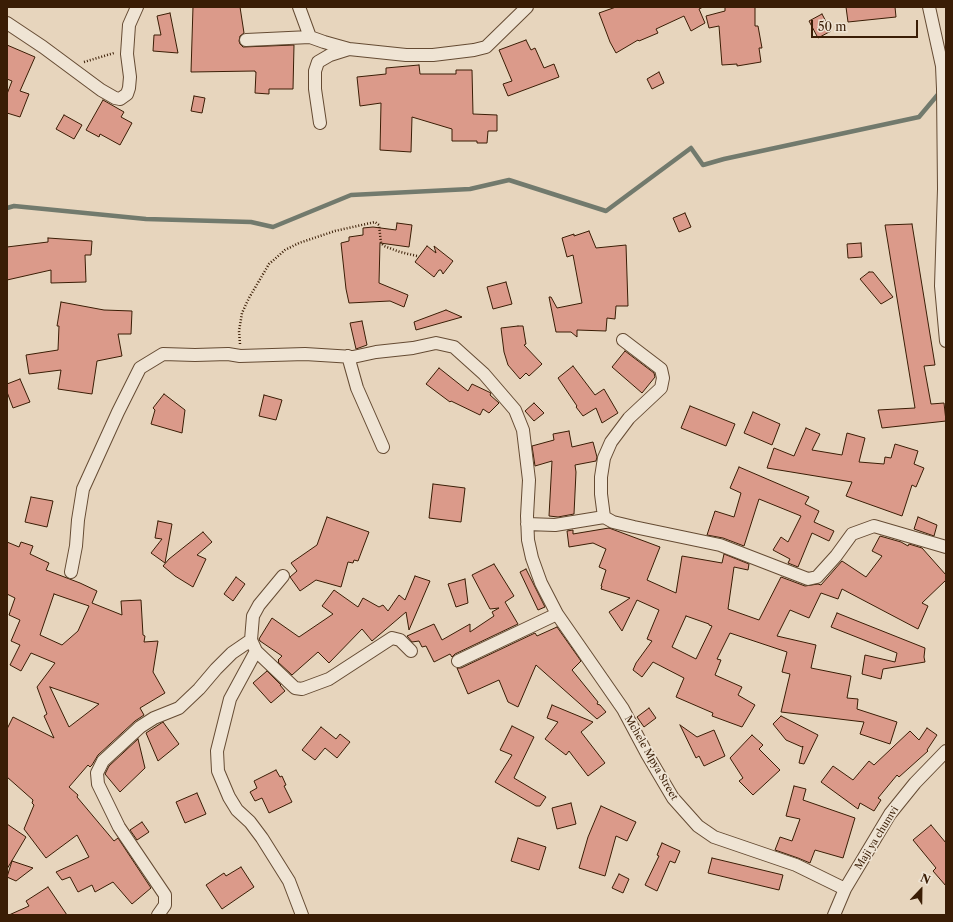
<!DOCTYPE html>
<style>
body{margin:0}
#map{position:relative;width:953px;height:922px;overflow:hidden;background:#e7d5bd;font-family:"Libre Caslon Text",serif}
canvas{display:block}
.frame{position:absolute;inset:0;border:8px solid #3a1d05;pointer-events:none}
.north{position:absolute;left:901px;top:870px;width:40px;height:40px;-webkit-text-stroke:3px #efe4d4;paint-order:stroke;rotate:22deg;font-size:11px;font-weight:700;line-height:16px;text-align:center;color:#3a1d05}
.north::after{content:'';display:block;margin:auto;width:14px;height:18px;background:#3a1d05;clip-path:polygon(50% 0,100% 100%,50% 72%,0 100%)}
.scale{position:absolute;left:811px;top:20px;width:107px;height:18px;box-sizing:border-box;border:2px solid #3a1d05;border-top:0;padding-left:5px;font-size:12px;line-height:14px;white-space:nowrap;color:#3a1d05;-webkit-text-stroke:3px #efe4d4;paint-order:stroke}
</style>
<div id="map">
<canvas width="953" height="922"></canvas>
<div class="frame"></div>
<div class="north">N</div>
<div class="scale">50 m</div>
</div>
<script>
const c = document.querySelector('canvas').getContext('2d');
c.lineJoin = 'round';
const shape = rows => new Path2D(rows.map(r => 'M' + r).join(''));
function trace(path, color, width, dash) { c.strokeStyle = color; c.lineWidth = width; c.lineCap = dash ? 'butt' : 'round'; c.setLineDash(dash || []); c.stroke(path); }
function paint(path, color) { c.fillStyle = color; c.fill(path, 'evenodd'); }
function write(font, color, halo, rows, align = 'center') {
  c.font = font + ' "Libre Caslon Text",serif'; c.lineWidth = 3.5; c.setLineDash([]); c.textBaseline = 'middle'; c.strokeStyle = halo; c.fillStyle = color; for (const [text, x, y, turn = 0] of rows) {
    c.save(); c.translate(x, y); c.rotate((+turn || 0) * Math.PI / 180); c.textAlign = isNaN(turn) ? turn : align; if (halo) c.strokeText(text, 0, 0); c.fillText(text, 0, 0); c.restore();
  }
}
trace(shape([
 [7,208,14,206,146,219,251,222,273,227,351,195,470,189,509,180,606,211,691,148,703,165,724,159,919,117,940,92]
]), '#727a6d', 4.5);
const building = shape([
 [193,7,240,7,244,33,240,36,239,41,240,44,243,47,294,45,293,89,269,89,269,94,255,93,256,72,255,72,255,71,191,72,193,7],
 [616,7,703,7,699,9,705,23,691,31,684,16,656,29,658,33,639,41,638,40,616,53,610,42,599,13,616,7],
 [725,7,755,7,755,26,758,26,762,48,759,48,761,62,737,66,737,64,722,65,719,26,709,28,706,16,725,11,725,7],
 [846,7,895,7,896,17,848,22,846,7],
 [170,13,178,53,153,51,154,35,161,35,157,16,170,13],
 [822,14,831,31,818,38,809,21,822,14],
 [526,40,531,50,535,48,544,68,554,64,559,77,508,96,503,84,512,81,499,50,526,40],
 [7,45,35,57,20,91,29,94,20,117,7,113,7,94,12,81,7,79,7,45],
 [419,65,420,74,456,74,456,70,472,70,473,114,497,115,497,131,488,131,487,143,477,143,477,141,452,141,452,129,412,117,411,152,380,150,381,103,360,106,357,77,386,74,386,68,419,65],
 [659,72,664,83,652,89,647,79,659,72],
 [194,96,205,98,202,113,191,111,194,96],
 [103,100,124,112,121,117,132,123,120,145,100,134,99,137,86,130,103,100],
 [64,115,82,125,74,139,56,129,64,115],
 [685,213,691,227,679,232,673,218,685,213],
 [397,223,412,225,409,247,380,243,379,283,408,295,404,307,390,301,349,303,346,289,341,243,349,241,349,237,363,235,363,228,373,227,396,230,397,223],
 [912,224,935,365,924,366,931,404,944,403,946,421,882,428,878,410,915,408,885,225,912,224],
 [589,231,596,248,626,245,628,306,616,306,615,319,607,318,606,331,577,330,577,337,571,332,556,332,549,297,551,297,557,308,582,303,573,255,567,257,562,238,574,234,574,236,589,231],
 [48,238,92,241,91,255,85,255,86,282,51,283,51,270,7,280,7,247,48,242,48,238],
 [861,243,862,257,848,258,847,244,861,243],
 [427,246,436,253,434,246,453,261,443,274,441,270,439,270,434,277,415,262,427,246],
 [869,272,873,272,893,297,881,304,860,279,869,272],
 [506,282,512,304,493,309,487,287,506,282],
 [61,302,104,310,132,311,131,334,118,334,122,356,97,361,92,394,58,389,61,370,29,374,26,355,58,350,59,326,57,326,61,302],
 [446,310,462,317,416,330,414,322,446,310],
 [362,321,367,345,356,349,350,323,362,321],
 [518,326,523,326,526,344,524,345,542,364,529,376,526,373,520,379,508,365,504,352,501,328,518,326],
 [625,351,654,373,655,377,642,393,612,367,625,351],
 [573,366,595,395,604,389,618,413,602,423,596,408,583,416,576,407,577,406,558,378,573,366],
 [439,368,468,391,472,384,491,393,490,395,499,403,489,413,483,409,480,415,451,401,450,402,426,384,439,368],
 [20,379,30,402,13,408,7,392,7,384,20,379],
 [164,394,185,410,182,433,151,424,155,410,153,408,164,394],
 [264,395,282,400,276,420,259,416,264,395],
 [534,403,544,413,534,421,525,411,534,403],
 [690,406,735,424,726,446,681,428,690,406],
 [753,412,780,424,772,445,744,433,753,412],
 [806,428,820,434,812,450,842,455,847,433,865,438,859,462,884,464,885,457,891,458,895,444,918,451,914,464,924,468,916,487,912,485,902,516,846,496,852,482,767,468,774,448,794,456,806,428],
 [569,431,572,447,593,442,597,457,596,461,575,465,576,472,574,514,558,517,549,516,552,461,535,466,532,446,554,440,553,434,569,431],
 [739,467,809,497,805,504,819,511,814,522,834,531,829,541,812,533,798,567,788,563,790,559,773,550,781,537,788,542,801,516,759,499,744,546,723,538,707,535,715,511,734,517,741,493,730,488,739,467],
 [433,484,465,488,461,522,429,518,433,484],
 [31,497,53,501,47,527,25,522,31,497],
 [327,517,369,532,358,561,354,560,353,563,348,562,341,587,316,580,300,591,290,577,297,571,291,563,317,545,327,517],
 [918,517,937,525,934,536,914,529,918,517],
 [158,521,172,524,165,563,151,553,162,539,155,538,158,521],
 [609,528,660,547,647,580,676,593,682,556,722,563,724,554,749,564,748,570,734,567,728,609,759,620,781,577,805,586,818,584,821,585,842,561,866,577,882,556,872,551,880,536,901,542,908,546,909,544,922,548,946,575,946,580,922,603,928,606,918,629,842,589,838,599,821,593,809,618,790,610,777,636,816,645,811,668,851,676,847,698,858,699,857,709,897,722,890,744,860,734,864,722,781,712,790,674,782,672,787,652,730,633,717,659,721,660,715,675,742,687,738,695,755,705,742,727,712,716,713,713,676,697,684,678,653,662,642,677,633,670,636,663,652,641,647,639,659,610,637,600,622,631,609,612,630,598,601,589,602,586,601,586,606,570,599,567,606,549,593,543,569,547,567,531,573,530,573,534,609,528],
 [686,616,709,624,709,625,712,626,696,659,672,647,686,616],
 [203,532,212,542,197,555,206,559,193,587,175,576,163,566,169,559,203,532],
 [7,542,19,547,21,542,33,546,30,554,49,563,46,570,80,583,97,591,92,603,122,615,121,601,141,600,143,635,145,636,144,642,158,641,153,672,165,693,140,708,144,715,135,721,98,755,92,765,90,767,88,765,69,787,78,795,77,797,114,841,118,838,151,888,132,904,113,882,95,892,92,885,78,892,70,877,62,880,56,872,89,857,77,835,46,858,24,829,34,805,32,803,33,800,7,777,7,729,13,717,54,738,44,716,47,714,37,687,55,663,31,653,21,671,10,665,20,645,11,641,20,620,9,615,15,598,7,594,7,542],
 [54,594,89,606,78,631,62,645,40,635,54,594],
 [50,687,99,704,69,727,50,687],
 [494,564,514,596,505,602,518,624,455,654,452,657,450,654,434,662,426,646,422,647,419,641,412,642,407,636,434,624,442,640,470,624,470,632,494,616,492,612,499,608,490,609,472,575,494,564],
 [526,569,545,607,538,610,520,572,526,569],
 [415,576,430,581,409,630,406,612,372,641,362,629,329,663,318,652,292,675,278,662,279,661,278,660,282,656,260,641,259,639,272,618,299,637,333,614,322,606,334,590,358,607,363,598,379,607,383,605,388,611,399,595,405,600,415,576],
 [236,577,245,584,233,601,224,594,236,577],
 [465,579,468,603,456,607,448,584,465,579],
 [837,613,925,648,924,657,925,662,883,669,881,679,862,674,865,655,895,662,897,653,831,627,837,613],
 [557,627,581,661,572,670,598,702,597,704,600,705,606,712,597,719,536,665,518,707,508,702,499,680,468,694,457,668,461,668,535,633,537,636,557,627],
 [267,671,281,685,280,685,285,691,271,703,253,683,267,671],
 [552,705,593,722,581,732,605,763,588,776,569,751,566,755,545,739,558,722,547,718,552,705],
 [649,708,656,718,644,727,637,717,649,708],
 [781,716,818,735,804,764,799,763,803,746,802,747,786,740,773,724,781,716],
 [163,722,179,744,158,761,146,733,163,722],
 [680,725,697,737,714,730,725,756,704,766,699,756,696,758,680,725],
 [512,726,534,737,514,778,546,797,540,806,536,806,495,782,512,755,500,750,512,726],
 [321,727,336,739,340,734,350,742,337,758,325,748,315,760,302,750,321,727],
 [927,728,937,735,927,750,928,751,899,777,897,775,878,798,881,800,874,811,860,803,858,809,821,782,833,766,853,780,869,761,874,765,910,731,919,740,927,728],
 [752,735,763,745,759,749,780,770,753,795,739,781,743,778,730,758,752,735],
 [138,739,145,768,120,792,105,774,109,766,138,739],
 [276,770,280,777,282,776,286,785,284,786,292,802,269,813,262,798,255,801,250,792,257,788,254,781,276,770],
 [794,786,806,789,803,800,855,818,843,858,815,850,810,863,798,858,775,850,780,837,792,841,800,819,786,816,794,786],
 [197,793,206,814,185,823,176,802,197,793],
 [571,803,576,824,557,829,552,808,571,803],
 [601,806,636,822,627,841,616,836,605,876,579,868,588,837,601,806],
 [142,822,149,832,137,840,130,830,142,822],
 [7,824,26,837,7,869,7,824],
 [931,825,946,843,946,886,933,871,936,868,913,840,931,825],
 [518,838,546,847,539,870,511,861,518,838],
 [662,843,680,851,675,863,670,861,657,891,645,885,659,856,657,855,662,843],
 [712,858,783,875,779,890,708,873,712,858],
 [12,861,33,868,16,881,7,877,12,861],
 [241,867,254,887,222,909,206,885,224,873,226,876,241,867],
 [619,874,629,879,623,893,612,888,619,874],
 [48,887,67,915,9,915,29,906,26,901,48,887]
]);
paint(building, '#db9a8a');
trace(building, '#3a1d05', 1);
const minor = shape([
 [299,7,310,37,324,42,349,49,406,55,433,55,474,50,486,47,527,7],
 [929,7,942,66,943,89,944,189,941,286,946,341],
 [7,23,43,47,101,90,115,98,120,99,127,94,129,88,130,77,127,54,129,25,137,7],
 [246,40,310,37],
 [320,123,315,89,315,71,318,62,330,55,349,49],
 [623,340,661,369,663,378,661,388,629,418,611,442,604,458,601,477,601,494,604,517,613,522,634,527,720,545,808,579,817,577,836,556,852,534,874,526,946,547],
 [348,356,357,388,383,447],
 [527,524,555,525,604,517],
 [71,572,76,546,78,520,83,489,118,412,140,368,163,354,195,355,228,354,240,356,305,354,353,357,376,352,413,348,436,343,454,347,484,374,515,410,523,430,529,480,527,516,528,540,532,558,541,583,557,614,623,709,647,754,673,798,698,826,714,837,796,865,845,889],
 [251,640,256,651,230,699,217,751,218,771,229,797,237,810,250,822,262,838,289,881,302,915],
 [256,651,295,688,302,689,329,679,392,638,400,640,411,651],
 [458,661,557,614],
 [158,915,165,905,165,895,119,827,98,784,97,773,103,761,140,727,154,718,179,708,199,689,216,669,232,653,251,640,253,616,259,605,283,576],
 [834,915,845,889,890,814,915,783,946,751]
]);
trace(minor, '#654b33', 14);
trace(shape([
 [84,62,114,53],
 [240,344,239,331,242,313,249,298,269,264,285,250,299,243,335,231,375,222,379,225,381,243,384,246,400,252,417,256]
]), '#3a1d05', 2.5, [1, 2]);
trace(minor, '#efe4d4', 12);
write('10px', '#3a1d05', '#efe4d4', [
 ["Mchele Mpya Street",651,758,60],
 ["Maji ya chumvi",877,838,-58]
]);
</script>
